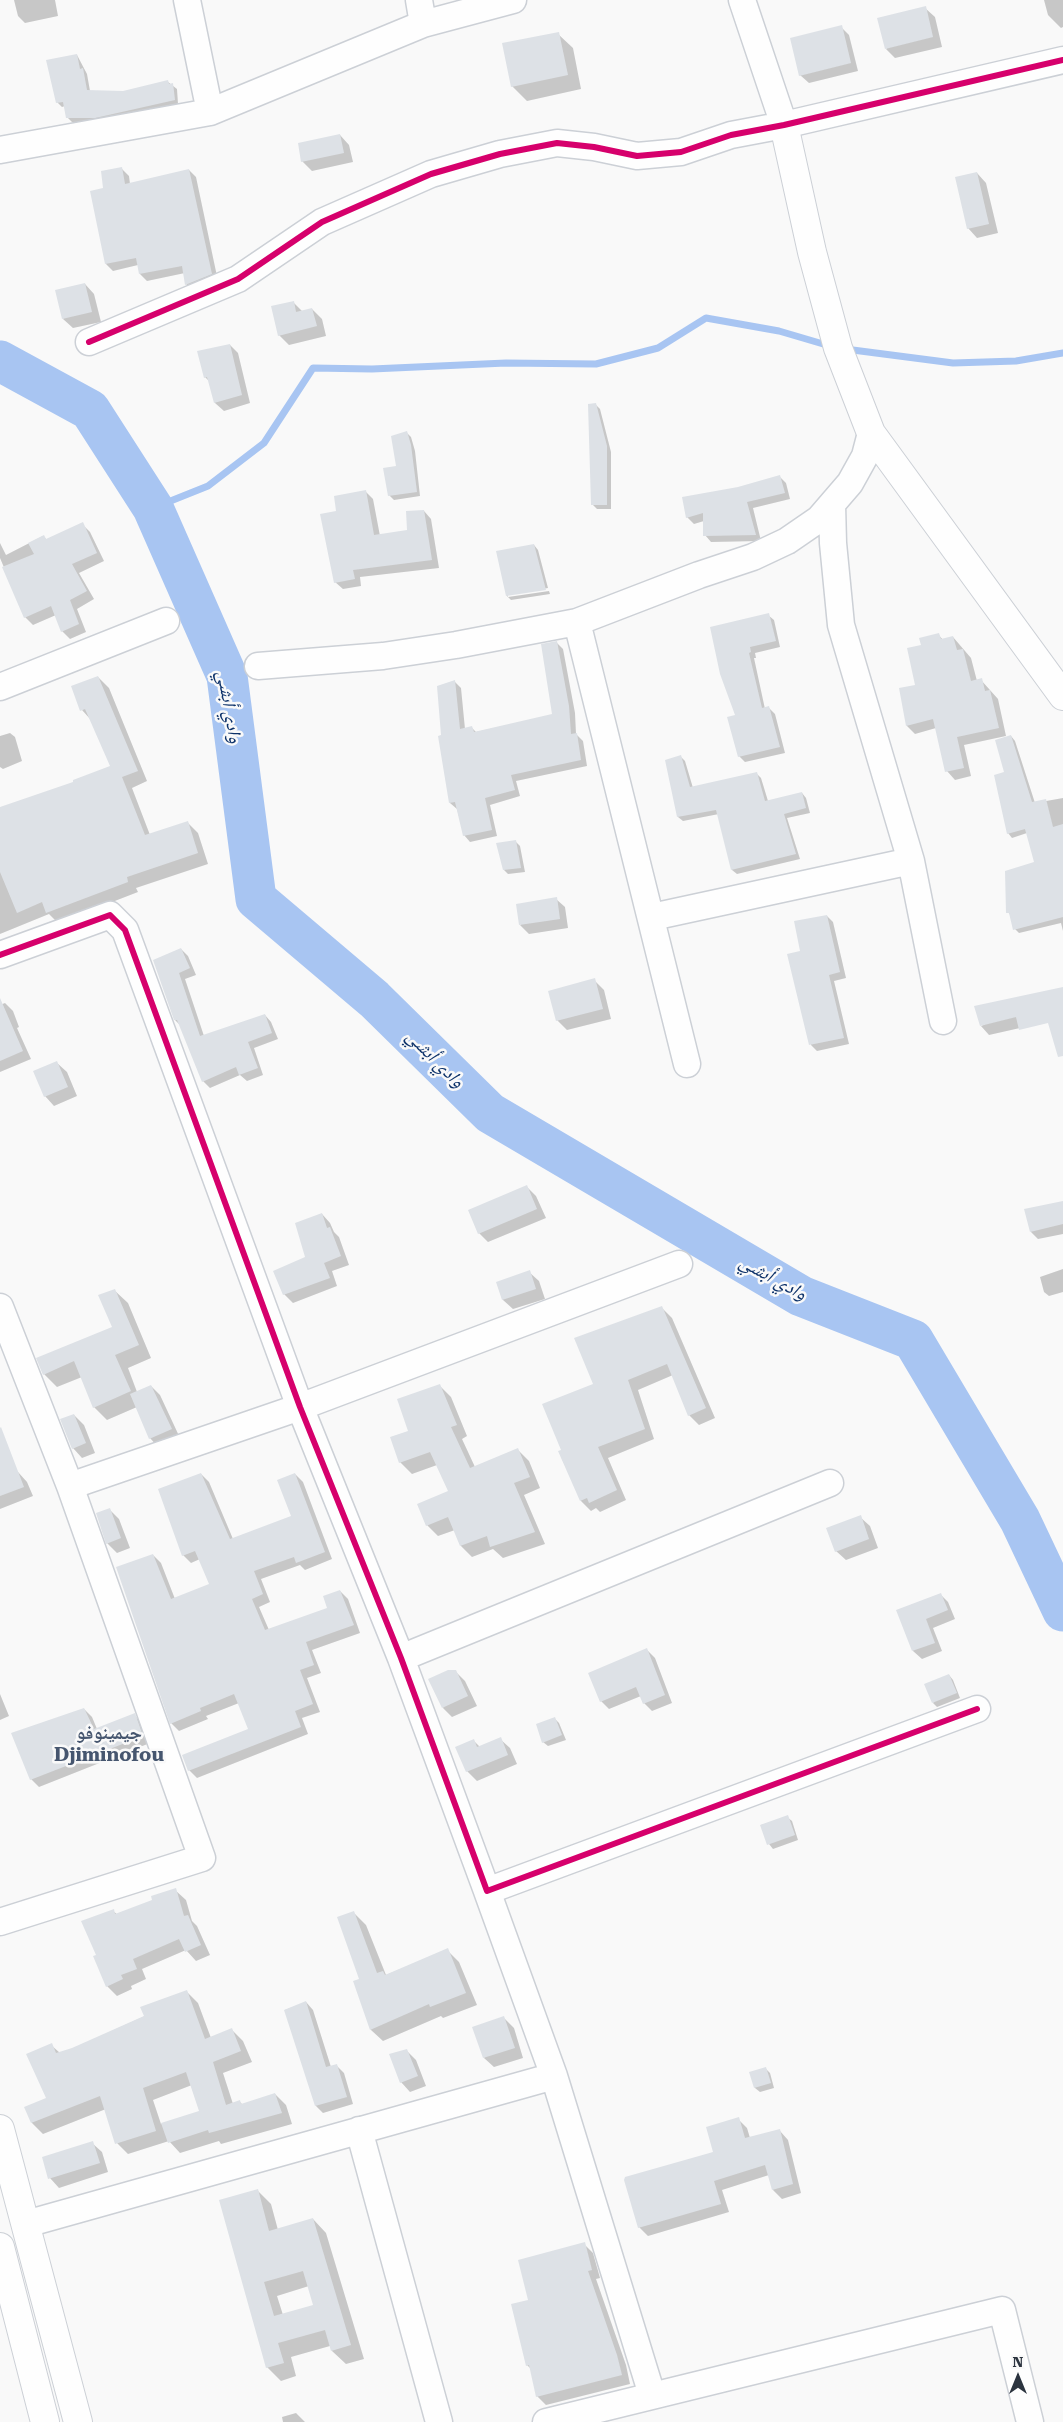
<!DOCTYPE html>
<meta charset="utf-8">
<style>
body{margin:0}
#map{position:relative;width:1063px;height:2422px;overflow:hidden;background:#f9f9f9;font-family:"Roboto Serif",serif}
canvas{display:block}
.north{position:absolute;left:993px;top:2352px;width:50px;height:50px;-webkit-text-stroke:4px #f9f9f9;paint-order:stroke;rotate:0deg;font-size:14px;font-weight:700;line-height:20px;text-align:center;color:#2c343f}
.north::after{content:'';display:block;margin:auto;width:18px;height:22px;background:#2c343f;clip-path:polygon(50% 0,100% 100%,50% 72%,0 100%)}
</style>
<div id="map">
<canvas width="1063" height="2422"></canvas>
<div class="north">N</div>
</div>
<script>
const c = document.querySelector('canvas').getContext('2d');
c.lineJoin = 'round';
function paint(path, color) { c.fillStyle = color; c.fill(path, 'evenodd'); }
const shape = rows => new Path2D(rows.map(r => 'M' + r).join(''));
function trace(path, color, width, dash) { c.strokeStyle = color; c.lineWidth = width; c.lineCap = dash ? 'butt' : 'round'; c.setLineDash(dash || []); c.stroke(path); }
function write(font, color, halo, rows, align = 'center') {
  c.font = font + ' "Roboto Serif","Noto Naskh Arabic",serif'; c.lineWidth = 5; c.setLineDash([]); c.textBaseline = 'middle'; c.strokeStyle = halo; c.fillStyle = color; for (const [text, x, y, turn = 0] of rows) {
    c.save(); c.translate(x, y); c.rotate((+turn || 0) * Math.PI / 180); c.textAlign = isNaN(turn) ? turn : align; if (halo) c.strokeText(text, 0, 0); c.fillText(text, 0, 0); c.restore();
  }
}
paint(shape([
 [14,0,55,0,58,16,25,23,18,16],
 [1044,0,1063,0,1063,27,1061,28,1048,15],
 [925,8,935,17,942,47,895,58,886,49],
 [841,27,849,35,858,71,809,83,800,75],
 [558,34,573,48,581,89,527,101,512,86],
 [77,55,87,74,90,91,123,92,168,82,177,89,178,104,100,122,72,122,67,117,65,106,62,107,57,102],
 [340,135,349,145,353,162,312,171,302,161],
 [122,169,129,176,130,184,189,170,196,177,218,281,193,291,186,284,185,273,147,281,140,274,138,265,113,271,106,264],
 [977,173,986,183,998,233,977,238,968,228],
 [85,284,94,294,101,322,73,328,63,319],
 [293,302,302,311,312,309,322,319,326,336,289,345,279,335],
 [230,345,238,353,250,403,224,411,215,403,210,382,205,377],
 [596,405,600,409,611,452,611,509,597,509,593,505],
 [406,432,411,437,415,451,420,496,394,500,389,495],
 [780,477,786,483,790,499,753,508,761,541,711,542,705,535,704,521,694,524,687,517,739,488],
 [365,491,373,499,380,536,408,531,424,511,431,519,439,568,360,577,361,586,343,589,335,582,338,512],
 [82,524,90,532,104,561,79,573,94,599,77,609,86,632,70,639,62,631,56,615,33,625,25,617,0,558,0,543,6,555,43,536,47,540],
 [534,545,538,550,548,588,508,595,508,597,549,591,550,594,511,600,507,596],
 [768,615,774,620,780,647,755,653,756,658,754,658,765,709,769,708,775,714,785,753,745,762,739,756,736,716,721,674],
 [938,634,943,640,953,637,971,658,977,681,981,680,998,699,1006,736,964,745,971,776,955,780,947,771,936,728,915,734,907,726,900,689,916,686,923,646],
 [556,642,563,649,575,713,576,734,583,741,587,766,516,781,520,796,490,805,497,836,470,842,464,835,457,809,450,803,442,735,455,682,461,688,465,729,472,728,476,732,553,715],
 [98,677,109,688,147,781,132,788,150,835,187,822,198,833,208,864,136,888,138,892,58,923,49,914,0,934,0,825,75,783,112,766,91,720,82,710],
 [10,733,15,737,22,761,3,769,0,767,0,736],
 [1011,736,1015,741,1035,803,1063,798,1063,931,1061,923,1019,933,1015,929,1011,916,1008,912,1036,862,1027,833,1012,838,1008,833,1006,773],
 [681,757,685,761,693,788,757,774,761,778,768,801,802,793,806,798,810,813,787,818,800,859,737,874,732,870,719,814,683,821,678,817,667,761],
 [516,842,520,846,525,872,508,874,504,870],
 [556,899,565,907,568,928,529,934,520,925],
 [827,916,833,922,846,978,834,981,849,1044,817,1051,811,1045,802,952],
 [181,949,188,956,196,975,185,979,204,1036,265,1015,271,1022,278,1039,254,1048,263,1075,247,1081,240,1075,210,1088,203,1081,180,1025,175,1020,154,961],
 [594,980,604,990,611,1019,567,1030,557,1020],
 [1063,988,1063,1053,1051,1021,989,1035,981,1026],
 [5,1003,13,1011,19,1027,17,1028,31,1059,0,1072,0,1005],
 [57,1063,67,1072,77,1096,54,1106,45,1096],
 [527,1187,536,1196,546,1218,488,1242,479,1233],
 [1063,1202,1063,1234,1038,1239,1031,1232,1026,1210],
 [322,1214,330,1223,334,1232,339,1237,349,1265,332,1271,337,1286,293,1303,284,1294,306,1258],
 [1063,1269,1063,1292,1049,1296,1044,1292,1040,1277],
 [529,1272,539,1281,545,1299,513,1309,503,1300,497,1283],
 [114,1290,128,1303,151,1358,128,1368,137,1392,151,1386,160,1395,180,1438,158,1447,150,1438,137,1407,107,1420,94,1407,82,1377,57,1387,44,1374,113,1327],
 [662,1308,672,1318,715,1418,699,1425,689,1415,673,1375,638,1390,654,1439,608,1458,626,1500,600,1512,596,1508,591,1511,581,1501,559,1452,563,1450],
 [439,1385,451,1397,467,1436,462,1439,475,1467,518,1450,529,1461,540,1488,524,1495,545,1544,503,1558,493,1549,472,1557,461,1546,455,1530,438,1536,427,1525,450,1492,437,1465,412,1474,400,1462,410,1431],
 [74,1415,84,1425,95,1453,82,1458,73,1448],
 [18,1472,27,1482,33,1496,0,1509,0,1479],
 [201,1474,209,1482,233,1539,293,1517,295,1474,303,1482,332,1559,305,1570,300,1565,261,1579,270,1602,259,1607,269,1630,329,1609,340,1591,348,1599,360,1633,312,1650,321,1673,307,1678,320,1712,302,1718,308,1734,197,1778,189,1770,184,1756,250,1730,239,1703,206,1716,208,1719,179,1731,171,1723,153,1555,161,1563,175,1599,210,1585,200,1559,191,1563,183,1555],
 [110,1510,119,1519,130,1548,117,1553,107,1543],
 [860,1517,870,1526,878,1548,846,1560,836,1551],
 [940,1594,948,1602,955,1619,933,1628,942,1651,922,1659,913,1651,898,1610],
 [647,1650,655,1658,672,1703,652,1711,644,1703,641,1696,609,1709,601,1701],
 [455,1671,465,1681,477,1706,452,1717,443,1708],
 [949,1675,953,1680,960,1698,937,1707,933,1703],
 [0,1694,9,1716,0,1720],
 [84,1709,92,1717,97,1729,134,1715,142,1723,150,1743,39,1787,31,1779,12,1734],
 [555,1719,559,1723,566,1740,548,1746,543,1742],
 [500,1739,510,1748,517,1764,477,1781,467,1771,474,1741,480,1747],
 [787,1817,792,1821,798,1840,773,1849,769,1844,761,1825],
 [175,1890,186,1900,192,1921,197,1926,210,1955,196,1961,186,1950,142,1969,146,1979,131,1986,132,1989,117,1996,107,1986,98,1955,113,1911,118,1915,154,1901],
 [354,1913,366,1925,386,1975,447,1950,459,1962,477,2005,443,2018,441,2016,383,2041,371,2030,355,1982,361,1980],
 [187,1992,198,2003,211,2038,232,2030,243,2041,252,2062,223,2073,233,2104,240,2102,243,2105,275,2094,286,2105,292,2124,221,2144,219,2141,180,2153,169,2141,128,2154,117,2143,106,2109,43,2134,32,2123,26,2108,47,2099,51,2045,60,2053,72,2049,145,2016],
 [192,2085,200,2112,161,2124,153,2100],
 [306,2002,313,2010,331,2067,337,2066,344,2073,353,2104,323,2113,316,2106,285,2010],
 [504,2018,514,2028,523,2058,494,2067,484,2058],
 [406,2050,416,2060,426,2086,410,2092,401,2082],
 [765,2068,770,2073,774,2088,760,2092,755,2088,751,2073],
 [738,2119,747,2128,750,2138,780,2131,788,2140,801,2193,782,2199,773,2190,769,2175,722,2190,729,2212,648,2236,639,2227,714,2153],
 [92,2143,102,2152,108,2172,59,2188,50,2178],
 [257,2190,271,2204,278,2230,313,2219,326,2233,364,2359,346,2364,332,2351,330,2346,291,2357,296,2376,281,2381,267,2367],
 [309,2286,315,2306,283,2315,277,2296],
 [584,2244,593,2253,600,2278,596,2279,626,2365,630,2384,546,2405,537,2396,531,2369,527,2365,529,2300],
 [296,2413,305,2422,283,2422,282,2417]
]), '#0003');
trace(shape([
 [845,349,953,363,1016,361,1063,353],
 [153,508,208,486,264,443,313,368,372,369,506,363,596,364,658,348,706,318,779,331,830,346]
]), '#a8c5f2', 7);
trace(shape([
 [0,361,90,410,153,508,227,676,256,899,374,999,490,1113,801,1296,913,1340,1020,1520,1063,1611]
]), '#a8c5f2', 41);
paint(shape([
 [926,6,933,37,885,49,877,18],
 [842,25,851,63,799,76,790,38],
 [559,32,568,75,511,87,502,43],
 [77,54,80,69,83,68,87,90,123,91,168,80,169,84,173,83,175,100,95,118,66,118,63,102,56,103,46,60],
 [340,134,344,153,301,162,298,143],
 [122,167,125,184,189,169,212,274,185,285,182,266,139,274,136,258,105,264,90,191,103,188,101,171],
 [977,172,989,224,967,229,955,177],
 [85,283,92,312,62,319,55,290],
 [294,301,296,312,312,308,317,326,278,336,271,306],
 [230,344,242,395,214,403,207,377,204,378,197,351],
 [596,403,607,446,607,505,591,505,588,404],
 [407,431,411,445,417,492,388,496,383,468,396,466,391,436],
 [780,475,785,493,747,502,756,535,703,536,703,513,686,518,682,497,738,487],
 [366,490,374,535,407,530,406,511,424,510,432,560,353,570,355,579,334,583,320,514,336,511,334,496],
 [83,522,97,553,72,564,87,591,70,600,79,624,61,632,51,606,24,618,2,567,34,554,28,543,44,535,46,539],
 [534,544,546,590,506,596,496,551],
 [769,613,776,641,750,647,751,652,749,653,762,708,769,706,780,747,738,757,727,717,735,715,720,674,710,627],
 [939,633,941,639,953,636,957,650,963,649,971,681,982,678,985,691,990,690,999,728,957,737,964,768,945,772,933,719,906,726,899,688,915,685,907,648,921,645,919,638],
 [557,641,569,706,571,734,577,733,581,760,511,775,515,790,485,798,492,830,463,836,455,802,449,803,438,736,441,735,437,686,455,680,460,729,472,726,474,732,552,714,541,644],
 [98,676,138,771,122,777,145,835,188,821,198,853,127,877,128,882,46,913,42,902,17,913,0,872,0,807,73,782,73,780,110,766,85,709,80,711,71,686],
 [1011,735,1032,802,1046,799,1053,827,1063,824,1063,917,1013,930,1009,913,1006,913,1005,871,1034,862,1025,829,1007,834,994,775,1004,772,995,740],
 [681,755,690,787,757,772,765,801,802,792,806,808,784,814,796,854,731,870,716,810,677,817,665,760],
 [516,840,521,868,503,870,496,843],
 [557,897,560,919,519,925,516,904],
 [827,915,840,972,829,975,844,1038,809,1045,787,954,800,951,794,921],
 [181,948,190,968,179,973,200,1036,265,1014,272,1033,248,1042,258,1068,239,1075,236,1067,202,1082,177,1020,174,1020,153,960],
 [595,978,603,1009,556,1021,548,991],
 [1063,987,1063,1056,1058,1057,1048,1023,1019,1030,1016,1017,980,1026,974,1006],
 [0,998,23,1051,0,1061],
 [57,1061,68,1087,44,1097,33,1071],
 [527,1185,537,1209,478,1234,468,1210],
 [1063,1201,1063,1224,1030,1232,1024,1209],
 [322,1213,327,1228,330,1227,341,1256,324,1263,330,1278,283,1295,273,1271,305,1257,295,1223],
 [530,1270,536,1289,502,1300,496,1282],
 [115,1289,139,1345,115,1355,131,1391,93,1408,74,1361,43,1375,36,1358,112,1327,98,1295],
 [662,1306,706,1408,688,1416,667,1364,628,1380,645,1429,598,1447,617,1490,589,1503,587,1498,580,1501,558,1451,561,1450,542,1404,593,1384,574,1338],
 [440,1384,457,1425,451,1427,470,1468,518,1448,530,1477,514,1483,535,1532,490,1547,487,1536,460,1546,448,1517,426,1526,417,1504,448,1491,430,1452,399,1463,390,1437,408,1431,397,1399],
 [151,1385,172,1429,149,1439,130,1394],
 [74,1414,86,1443,72,1449,60,1419],
 [1,1427,24,1487,0,1496,0,1428],
 [201,1473,230,1539,291,1516,277,1480,295,1473,325,1552,296,1563,294,1557,254,1571,263,1594,252,1599,265,1630,327,1608,323,1596,340,1590,354,1625,306,1642,314,1665,300,1670,313,1704,295,1711,301,1727,188,1771,182,1755,248,1729,234,1694,200,1708,201,1711,170,1724,116,1567,153,1554,171,1599,209,1584,195,1551,182,1556,158,1489],
 [110,1508,121,1538,106,1544,96,1513],
 [861,1515,869,1539,835,1552,826,1528],
 [941,1593,948,1610,926,1619,935,1643,912,1651,896,1610],
 [647,1648,665,1695,643,1704,636,1687,600,1702,588,1673],
 [448,1670,456,1670,468,1696,442,1708,428,1679],
 [949,1674,957,1693,932,1703,924,1684],
 [84,1708,94,1729,135,1713,143,1736,30,1780,11,1733],
 [555,1717,562,1735,542,1743,536,1724],
 [501,1737,508,1755,466,1772,455,1747,474,1739,477,1747],
 [788,1815,795,1835,767,1845,760,1825],
 [176,1888,184,1916,188,1915,201,1945,185,1952,179,1939,133,1959,137,1969,121,1975,123,1979,106,1987,93,1956,96,1955,81,1921,114,1909,115,1914,152,1900,151,1896],
 [354,1911,377,1973,383,1971,385,1975,448,1948,466,1993,430,2007,429,2004,370,2030,353,1981,359,1979,337,1917],
 [187,1990,205,2039,232,2028,241,2051,213,2062,226,2105,240,2100,241,2104,275,2093,282,2113,209,2133,208,2130,168,2143,161,2123,199,2111,186,2072,143,2088,156,2131,115,2144,100,2096,31,2123,24,2107,46,2098,26,2054,52,2043,56,2053,72,2048,144,2016,140,2007],
 [306,2001,326,2067,337,2064,347,2097,315,2106,284,2010],
 [504,2016,515,2048,483,2058,472,2027],
 [407,2049,418,2076,400,2083,389,2054],
 [766,2067,771,2083,754,2088,749,2072],
 [739,2117,745,2138,780,2129,793,2184,772,2190,765,2165,714,2181,721,2204,638,2228,624,2180,625,2177,713,2152,706,2127],
 [93,2141,100,2163,48,2179,42,2157],
 [258,2189,269,2231,313,2218,351,2345,331,2351,325,2330,278,2343,284,2363,266,2368,219,2200],
 [303,2271,313,2305,274,2316,264,2282],
 [585,2242,592,2270,588,2271,617,2355,622,2375,536,2397,529,2365,526,2366,511,2304,528,2300,518,2260]
]), '#dde1e6');
const street = shape([
 [187,0,210,112],
 [419,0,423,24],
 [742,0,784,125],
 [0,150,210,112,423,24,513,0],
 [89,342,238,279,322,222,431,174,500,154,557,143,594,147,637,156,681,152,731,135,784,125,1063,60],
 [832,504,833,543,841,625,911,861,943,1021],
 [577,622,687,1064],
 [258,666,383,656,456,645,577,622,699,575,753,557,787,541,819,519,850,483,865,456,871,433],
 [0,687,166,621],
 [652,917,911,861],
 [0,955,110,915,125,930,300,1407,401,1658,487,1891,977,1709],
 [0,1307,70,1486,202,1858,0,1922],
 [70,1486,300,1407,679,1264],
 [401,1658,830,1483],
 [487,1891,554,2076,652,2395],
 [359,2130,439,2422],
 [26,2224,554,2076],
 [546,2422,1002,2310,1030,2422]
]);
const secondary = shape([
 [784,125,812,252,838,348,871,433,1063,696],
 [0,2129,78,2422],
 [0,2247,45,2422]
]);
trace(street, '#ccd0d6', 29);
trace(secondary, '#ccd0d6', 30);
trace(street, '#fefefe', 26);
trace(secondary, '#fefefe', 28);
trace(shape([
 [89,342,238,279,322,222,431,174,500,154,557,143,594,147,637,156,681,152,731,135,784,125,1063,60],
 [0,955,110,915,125,930,300,1407,401,1658,487,1891,977,1709]
]), '#d6006c', 6);
write('italic 19px', '#0d326a', '#f9f9f9', [
 ["وادي أبشي",229,707,80],
 ["وادي أبشي",435,1059,45],
 ["وادي أبشي",773,1278,29]
]);
write('bold 19px', '#46566f', '#f9f9f9', [
 ["جيمينوفو",109,1733],
 ["Djiminofou",109,1755]
]);
</script>
